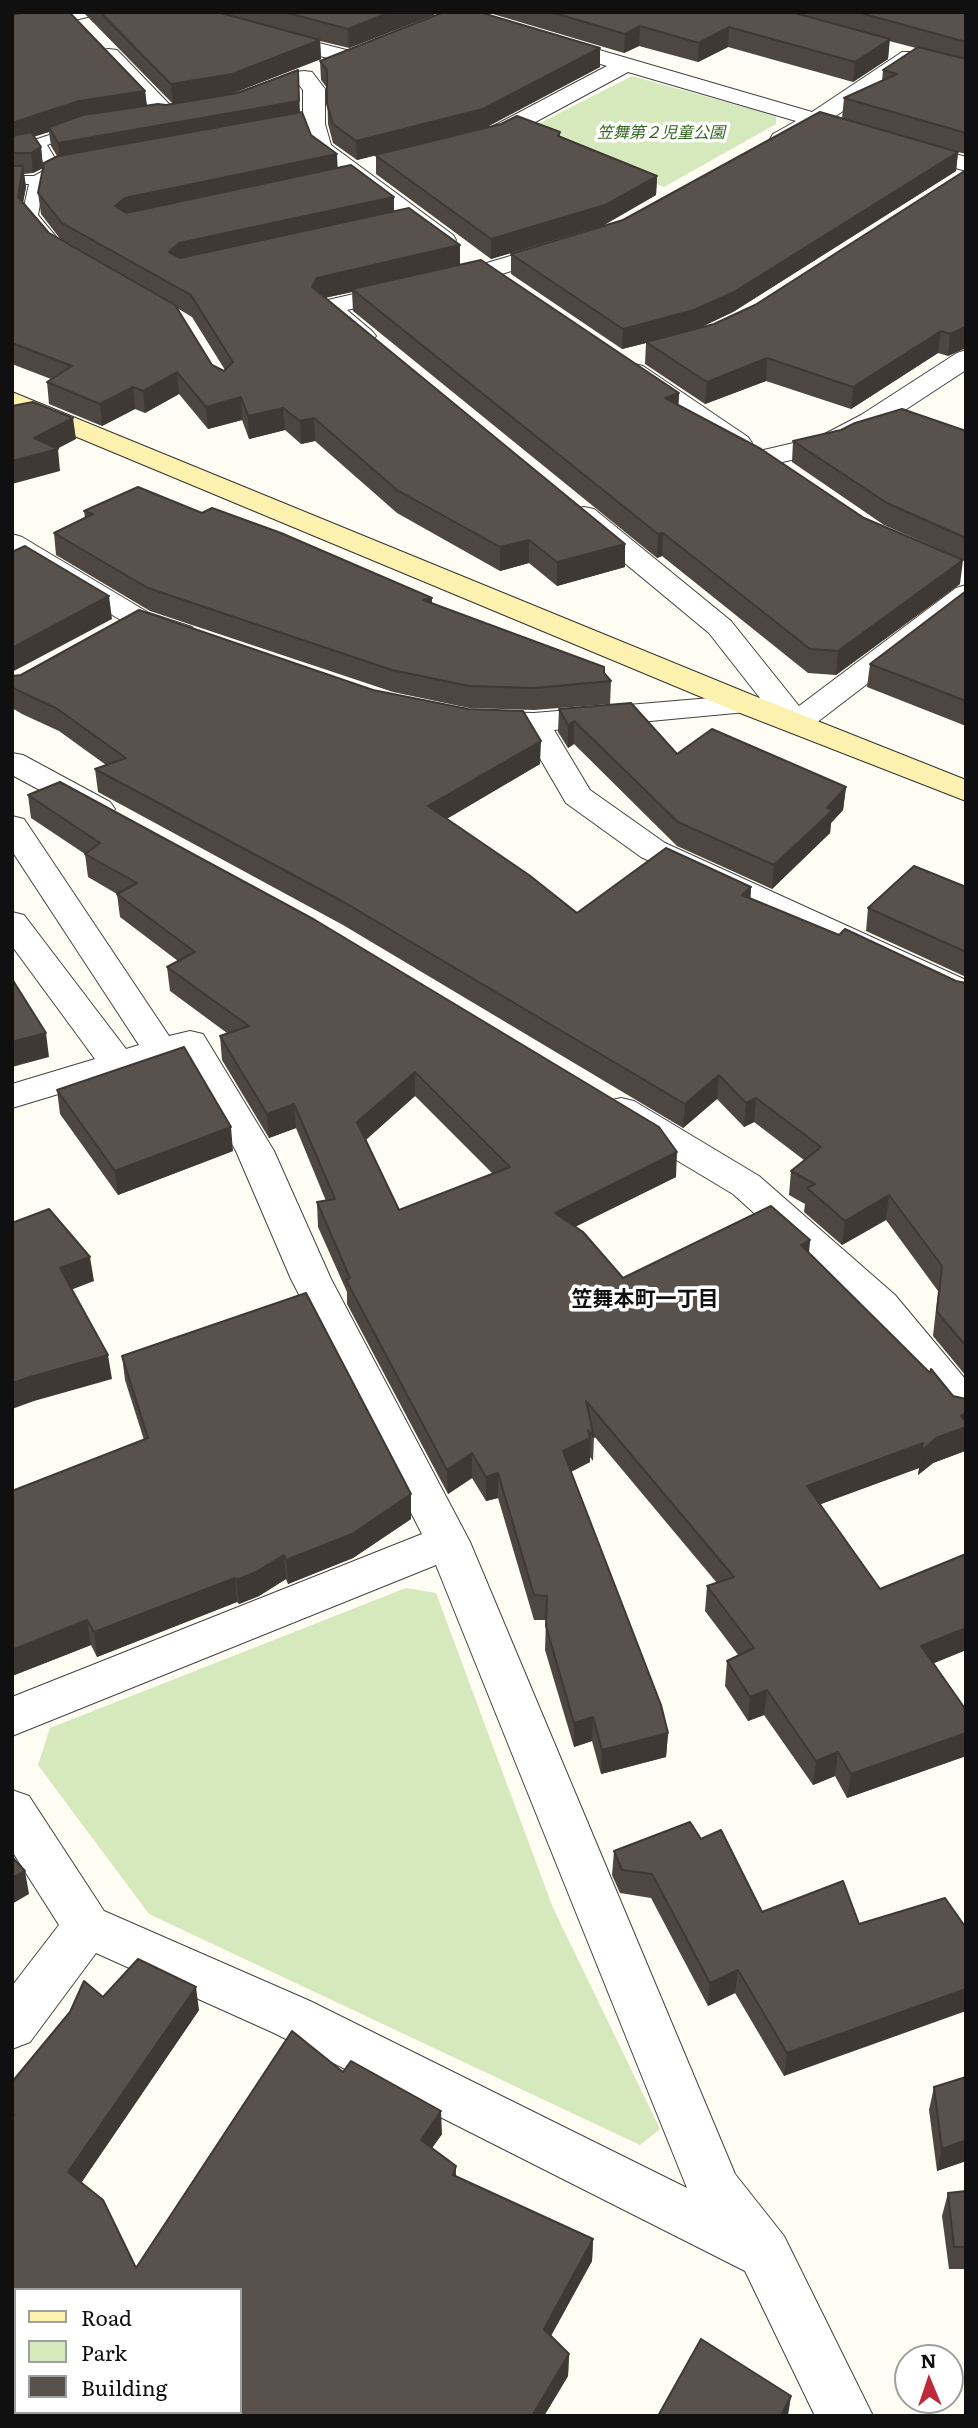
<!DOCTYPE html>
<meta charset="utf-8">
<style>
body{margin:0}
#map{position:relative;width:978px;height:2428px;overflow:hidden;background:#fffcf3;font-family:Literata,serif}
canvas{display:block}
.frame{position:absolute;inset:0;border:14px solid #101010;pointer-events:none}
.legend{position:absolute;left:14px;top:2288px;width:228px;height:126px;box-sizing:border-box;background:#fff;border:2px solid #9f9f9f;margin:0;padding:9px 12px;list-style:none;font-size:21px;color:#101010}
.legend li{display:flex;align-items:center;gap:14px;height:35px}
.legend b{width:35px;border:2px solid #9f9f9f}
.north{position:absolute;left:894px;top:2344px;width:70px;height:70px;box-sizing:border-box;background:#fff;border:2px solid #9f9f9f;border-radius:50%;rotate:358deg;font-size:19px;font-weight:700;line-height:28px;text-align:center;color:#101010}
.north::after{content:'';display:block;margin:auto;width:24px;height:32px;background:#bf2a38;clip-path:polygon(50% 0,100% 100%,50% 72%,0 100%)}
</style>
<div id="map">
<canvas width="978" height="2428"></canvas>
<div class="frame"></div>
<ul class="legend">
<li><b style="height:9px;background:#fdf1b0"></b>Road</li>
<li><b style="height:19px;background:#d6e9bd"></b>Park</li>
<li><b style="height:19px;background:#59514c"></b>Building</li>
</ul>
<div class="north">N</div>
</div>
<script>
const c = document.querySelector('canvas').getContext('2d');
c.lineJoin = 'round';
function paint(path, color) { c.fillStyle = color; c.fill(path, 'evenodd'); }
const shape = rows => new Path2D(rows.map(r => 'M' + r).join(''));
function trace(path, color, width, dash) { c.strokeStyle = color; c.lineWidth = width; c.lineCap = dash ? 'butt' : 'round'; c.setLineDash(dash || []); c.stroke(path); }
function write(font, color, halo, rows, align = 'center') {
  c.font = font + ' Literata,"Noto Sans JP",serif'; c.lineWidth = 7; c.setLineDash([]); c.textBaseline = 'middle'; c.strokeStyle = halo; c.fillStyle = color; for (const [text, x, y, turn = 0] of rows) {
    c.save(); c.translate(x, y); c.rotate((+turn || 0) * Math.PI / 180); c.textAlign = isNaN(turn) ? turn : align; if (halo) c.strokeText(text, 0, 0); c.fillText(text, 0, 0); c.restore();
  }
}
paint(shape([
 [632,76,776,116,776,124,664,187,526,130],
 [406,1588,436,1593,553,1908,660,2129,640,2145,149,1914,38,1765,50,1728]
]), '#d6e9bd');
const lane = shape([
 [80,125,87,129,85,132,47,145,59,165,72,163,79,167,44,182,38,215,57,238,54,241,44,241,22,216,29,184,12,184,12,176,34,176,47,169,32,143,34,140,80,125]
]);
const street = shape([
 [62,12,95,12,92,16,70,21,63,19,60,15,62,12],
 [191,12,217,12,233,21,358,53,361,58,358,63,350,64,219,29,191,12],
 [436,12,469,12,812,112,902,52,918,52,921,57,833,118,841,124,838,129,830,131,818,128,781,146,773,144,770,139,773,134,796,121,628,72,500,141,478,147,470,145,467,140,470,135,484,131,607,66,439,16,436,12],
 [109,49,117,50,172,107,202,102,210,104,213,109,210,114,202,116,167,122,159,120,101,60,98,55,101,50,109,49],
 [304,71,312,72,325,89,325,124,331,145,453,235,456,240,453,245,444,247,435,245,313,153,303,124,303,90,293,77,296,72,304,71],
 [908,140,966,157,966,171,900,152,897,147,900,142,908,140],
 [561,241,570,243,573,248,570,253,495,276,347,310,372,331,376,336,372,341,363,344,354,341,315,307,319,302,480,265,561,241],
 [966,350,966,370,879,427,838,449,761,467,751,465,747,459,751,453,819,437,861,415,957,353,966,350],
 [634,364,643,366,748,437,752,443,748,449,738,451,728,449,625,378,621,372,625,366,634,364],
 [584,507,594,509,731,621,799,706,956,588,966,585,966,608,807,730,796,732,785,730,709,633,574,521,570,515,574,509,584,507],
 [12,534,22,537,149,613,192,627,196,633,192,639,181,642,129,625,12,555,12,534],
 [746,695,757,697,761,704,757,711,554,730,590,790,665,843,966,980,966,1005,954,1002,641,857,566,803,524,731,476,730,465,728,460,721,465,714,476,712,534,713,746,695],
 [12,753,23,755,110,802,115,809,110,816,99,819,88,816,12,775,12,753],
 [12,816,24,819,169,1036,190,1031,203,1034,274,1151,331,1279,470,1542,735,2174,784,2236,873,2416,815,2416,745,2271,274,2033,96,1953,30,2042,12,2049,12,1986,59,1925,12,1851,12,1790,29,1796,104,1911,310,2001,687,2188,436,1565,12,1736,12,1697,422,1534,291,1279,236,1151,181,1057,12,1108,12,1084,95,1059,12,946,12,912,24,915,126,1049,139,1045,12,851,12,816],
 [621,1098,634,1101,759,1176,895,1295,966,1380,966,1423,951,1419,867,1315,733,1194,608,1119,603,1110,608,1101,621,1098]
]);
const secondary = shape([
 [12,392,757,697,966,780,966,801,735,711,12,410,12,392]
]);
trace(lane, '#434343', 2);
trace(street, '#434343', 2);
trace(secondary, '#323232', 2);
paint(lane, '#fff');
paint(street, '#fff');
paint(secondary, '#fdf1b0');
paint(shape([
 [12,12,145,91,147,105,166,105,173,104,83,12,217,12,227,15,222,12,435,12,434,15,349,48,320,41,321,59,234,93,298,70,300,113,311,135,337,154,337,168,394,211,460,265,679,393,678,405,960,584,836,675,808,673,662,556,657,558,353,311,352,292,325,298,625,567,557,586,529,563,500,571,397,513,315,441,301,444,285,430,249,439,242,420,208,429,179,394,145,413,135,409,102,426,49,404,47,382,51,379,12,364],
 [49,132,51,146,57,156,43,167,41,147,34,136],
 [43,168,38,193,41,214,61,240,49,233,23,203,26,187,24,174,33,173],
 [177,308,192,317,225,370,224,371,212,365],
 [486,12,966,12,966,154,958,152,956,171,733,312,699,328,714,324,755,305,966,170,966,348,948,356,938,353,851,409,766,381,705,404,645,364,646,343,622,349,511,274,511,254,623,220,842,118,844,98,882,81,883,70,916,48,889,41,888,59,853,82,728,47,698,62,639,46,624,53],
 [320,61,600,67,483,129,560,132,560,136,657,176,656,195,604,225,491,259,376,174,376,155,357,160,333,143,328,124,327,88,321,80],
 [966,431,966,561,884,525,792,462,793,441],
 [84,511,202,513,432,603,604,673,611,681,610,704,534,710,469,708,393,692,150,611,56,555,54,533,85,518],
 [966,591,966,726,867,687,870,664],
 [12,676,540,764,446,819,577,913,751,887,750,899,839,935,956,981,966,983,966,1376,933,1336,938,1291,886,1220,842,1245,804,1212,805,1204,789,1195,791,1171,804,1160,754,1122,744,1127,717,1099,683,1128,343,925,98,792,95,769,106,765,59,731,22,714,12,708],
 [559,709,677,754,846,787,843,810,831,823,830,833,772,889,677,846,574,744,568,748,558,732],
 [28,795,676,1177,575,1227,623,1278,810,1240,809,1253,953,1396,966,1399,966,1444,965,1451,933,1463,918,1475,919,1468,820,1504,880,1589,966,1650,934,1663,966,1710,966,1756,847,1798,835,1776,813,1785,764,1715,748,1721,725,1686,727,1661,739,1656,705,1611,707,1586,717,1583,594,1436,593,1461,590,1457,590,1462,571,1472,668,1733,666,1757,601,1774,592,1741,574,1747,545,1650,546,1620,534,1620,498,1498,486,1501,472,1478,448,1494,347,1304,347,1292,318,1227,317,1202,326,1201,296,1128,269,1138,222,1060,220,1036,227,1033,170,991,167,967,178,961,120,917,117,894,88,877,85,854,31,818],
 [415,1096,493,1174,399,1210,366,1140],
 [966,887,966,977,866,931,868,908],
 [57,1090,233,1151,118,1195,60,1114],
 [122,1356,411,1494,411,1519,353,1558,288,1584,286,1579,259,1596,239,1604,237,1602,97,1657,91,1645,12,1676,12,1491,144,1440,125,1380],
 [701,1839,762,1912,859,1924,964,1925,784,2076,735,1993,708,2006,651,1898,620,1893,612,1875,614,1851],
 [103,1997,199,2010,81,2183,136,2268,343,2072,442,2134,432,2148,456,2166,456,2177,593,2239,592,2261,551,2336,569,2354,568,2376,544,2416,91,2416,240,2412,16,2290,16,2317,12,2315,12,2082],
 [966,2077,966,2161,937,2171,929,2110,934,2087],
 [966,2191,966,2269,949,2269,942,2216,948,2193]
]), '#4d4641');
paint(shape([
 [391,12,435,12,434,15,349,48,348,29],
 [640,26,639,46,624,53,625,34],
 [729,27,728,47,698,62,699,43],
 [890,39,888,59,853,82,855,62],
 [320,40,321,59,233,93,173,104,171,84],
 [600,48,600,67,483,129,357,160,356,141],
 [145,91,147,111,49,127,49,132,12,144,12,123,79,101],
 [299,101,300,120,60,162,58,143],
 [41,147,43,168,33,173,31,153],
 [958,152,956,171,733,312,693,331,622,349,623,329],
 [337,154,338,175,126,218,115,206,125,198],
 [23,166,26,187,20,218,18,197],
 [657,176,656,195,604,225,491,259,491,239],
 [394,197,394,217,180,264,169,252,179,243],
 [460,245,460,267,352,289,352,292,318,299,312,287,317,278],
 [966,327,965,348,948,356,950,334],
 [941,331,938,353,851,409,853,387],
 [767,358,766,381,705,404,707,382],
 [177,372,179,394,145,413,143,391],
 [133,387,135,409,102,426,100,404],
 [679,393,678,416,665,398],
 [241,397,242,420,208,429,206,407],
 [283,408,285,430,249,439,248,416],
 [73,418,76,439,55,450,58,449,60,471,12,484,12,461,34,438],
 [314,418,315,441,301,444,300,421],
 [663,533,662,556,657,558,658,534],
 [529,540,529,563,500,571,500,547],
 [625,544,625,567,557,586,557,562],
 [963,560,960,584,836,675,838,651],
 [109,596,112,619,12,672,12,648],
 [432,598,432,620,423,600],
 [574,721,574,744,568,748,568,725],
 [541,741,540,764,428,830,428,806],
 [846,787,843,810,831,823,830,833,772,889,774,865],
 [751,887,750,910,742,895],
 [46,1033,49,1057,12,1067,12,1042],
 [415,1072,415,1096,358,1146,357,1122],
 [719,1075,717,1099,683,1128,685,1104],
 [756,1098,754,1122,744,1127,746,1103],
 [294,1104,296,1128,269,1138,267,1114],
 [231,1127,233,1151,118,1195,115,1171],
 [677,1152,676,1177,554,1237,555,1213],
 [889,1195,886,1220,842,1245,845,1221],
 [810,1240,807,1265,801,1245],
 [90,1257,94,1281,63,1293,60,1268],
 [108,1355,112,1379,34,1401,12,1409,12,1383,30,1377],
 [966,1412,966,1444,965,1451,933,1463,918,1475,922,1451],
 [590,1438,590,1462,562,1476,563,1451],
 [923,1443,919,1468,805,1510,807,1486],
 [472,1453,472,1478,448,1494,447,1470],
 [498,1473,498,1498,486,1501,486,1477],
 [411,1494,411,1519,353,1558,288,1584,286,1560],
 [284,1555,286,1579,259,1596,239,1604,236,1580],
 [235,1578,237,1602,97,1657,94,1632],
 [87,1620,91,1645,12,1676,12,1650],
 [966,1628,966,1650,917,1670,921,1646],
 [767,1690,764,1715,748,1721,750,1697],
 [593,1717,592,1741,574,1747,574,1723],
 [668,1733,666,1757,601,1774,602,1750],
 [966,1733,966,1756,847,1798,851,1774],
 [838,1752,835,1776,813,1785,816,1761],
 [25,1871,29,1894,12,1904,12,1878],
 [738,1970,735,1993,708,2006,710,1983],
 [196,1987,199,2010,73,2195,68,2172],
 [966,1989,966,2011,784,2076,787,2053],
 [441,2111,442,2134,422,2162,421,2140],
 [966,2140,966,2161,937,2171,942,2149],
 [593,2239,592,2261,543,2350,544,2329],
 [569,2354,568,2376,544,2416,532,2416],
 [791,2396,788,2416,781,2416]
]), '#3e3935');
const building = shape([
 [26,12,69,12,145,91,79,101,12,123,12,15,26,12],
 [100,12,217,12,320,40,232,74,171,84,100,12],
 [284,12,391,12,348,29,284,12],
 [444,12,479,12,600,48,483,109,356,141,333,124,327,104,327,70,320,61,444,12],
 [551,12,791,12,890,39,855,62,729,27,699,43,640,26,625,34,551,12],
 [857,12,966,12,966,42,857,12],
 [918,47,966,59,966,133,844,98,897,74,883,70,918,47],
 [298,70,299,101,58,143,49,127,83,115,158,104,166,105,238,93,298,70],
 [302,112,311,135,337,154,125,198,115,206,126,213,351,165,394,197,179,243,169,252,180,258,409,208,460,245,317,278,312,287,625,544,557,562,529,540,500,547,397,490,314,418,300,421,283,408,248,416,241,397,206,407,177,372,143,391,133,387,100,404,47,382,72,366,12,343,12,166,23,166,18,197,49,233,175,305,212,365,224,371,233,362,191,295,62,223,38,193,44,163,58,156,302,112],
 [820,112,958,152,734,292,694,310,623,329,511,254,623,220,820,112],
 [517,116,560,132,558,136,657,176,605,205,491,239,375,155,501,124,517,116],
 [31,132,41,147,31,153,12,153,12,136,31,132],
 [966,170,966,327,950,334,941,331,853,387,767,358,707,382,646,342,714,324,755,305,966,170],
 [481,260,679,393,665,398,761,449,864,518,963,560,838,651,810,649,663,533,658,534,352,289,481,260],
 [33,402,73,418,34,438,58,449,12,461,12,406,33,402],
 [902,409,966,431,966,538,887,503,793,441,841,430,855,423,902,409],
 [138,487,202,513,212,508,281,533,432,598,423,600,604,667,604,673,611,681,534,688,469,686,392,670,148,588,54,533,93,514,84,511,138,487],
 [25,546,109,596,12,648,12,552,25,546],
 [966,591,966,701,870,664,966,591],
 [139,610,373,690,468,709,523,711,541,741,428,806,529,875,577,913,666,848,751,887,742,895,839,935,845,929,956,981,966,983,966,1346,937,1312,942,1266,889,1195,845,1221,807,1188,815,1184,791,1171,821,1147,756,1098,746,1103,719,1075,685,1104,342,901,95,769,126,758,56,708,19,691,12,687,12,676,21,675,139,610],
 [631,703,677,754,712,729,846,787,827,808,833,810,774,865,678,822,574,721,568,725,559,709,631,703],
 [60,782,315,920,659,1127,677,1152,555,1213,583,1232,623,1278,771,1206,810,1240,801,1245,930,1373,931,1369,953,1396,966,1399,966,1412,961,1416,966,1422,966,1427,936,1438,922,1451,923,1443,807,1486,880,1589,966,1554,966,1628,921,1646,966,1710,966,1733,851,1774,838,1752,816,1761,767,1690,750,1697,727,1661,754,1648,707,1586,734,1577,586,1401,594,1437,588,1430,590,1438,563,1451,661,1705,668,1733,602,1750,593,1717,574,1723,546,1626,547,1596,534,1595,498,1473,486,1477,472,1453,447,1470,346,1280,350,1278,317,1202,335,1199,294,1104,267,1114,220,1036,249,1026,167,967,195,952,117,894,137,883,85,854,100,843,28,795,60,782],
 [415,1072,510,1167,399,1210,357,1122,415,1072],
 [914,866,966,887,966,952,868,908,914,866],
 [12,979,46,1033,12,1042,12,979],
 [184,1047,231,1127,115,1171,57,1090,184,1047],
 [49,1209,90,1257,60,1268,108,1355,30,1377,12,1383,12,1299,13,1299,12,1297,12,1223,49,1209],
 [306,1293,411,1494,352,1534,286,1560,284,1555,256,1572,236,1580,235,1578,94,1632,87,1620,12,1650,12,1491,148,1438,122,1356,306,1293],
 [690,1822,701,1839,721,1830,762,1912,843,1881,859,1924,945,1898,964,1925,966,1925,966,1989,787,2053,738,1970,710,1983,652,1874,622,1870,614,1851,690,1822],
 [12,1857,25,1871,12,1878,12,1857],
 [138,1959,196,1987,68,2172,103,2200,136,2268,292,2031,343,2072,351,2061,441,2111,421,2140,456,2166,453,2175,593,2239,544,2329,569,2354,532,2416,91,2416,93,2412,240,2412,240,2290,16,2290,16,2298,12,2296,12,2117,14,2115,12,2114,12,2082,70,2012,84,1981,103,1997,138,1959],
 [966,2077,966,2140,942,2149,934,2087,966,2077],
 [966,2191,966,2247,954,2247,948,2193,966,2191],
 [701,2339,791,2396,781,2416,658,2416,701,2339]
]);
paint(building, '#59514c');
trace(building, '#3e3935', 2);
write('italic 16px', '#336820', '#fff', [
 ["笠舞第２児童公園",661,133]
]);
write('bold 21px', '#101010', '#fff', [
 ["笠舞本町一丁目",645,1300]
]);
</script>
